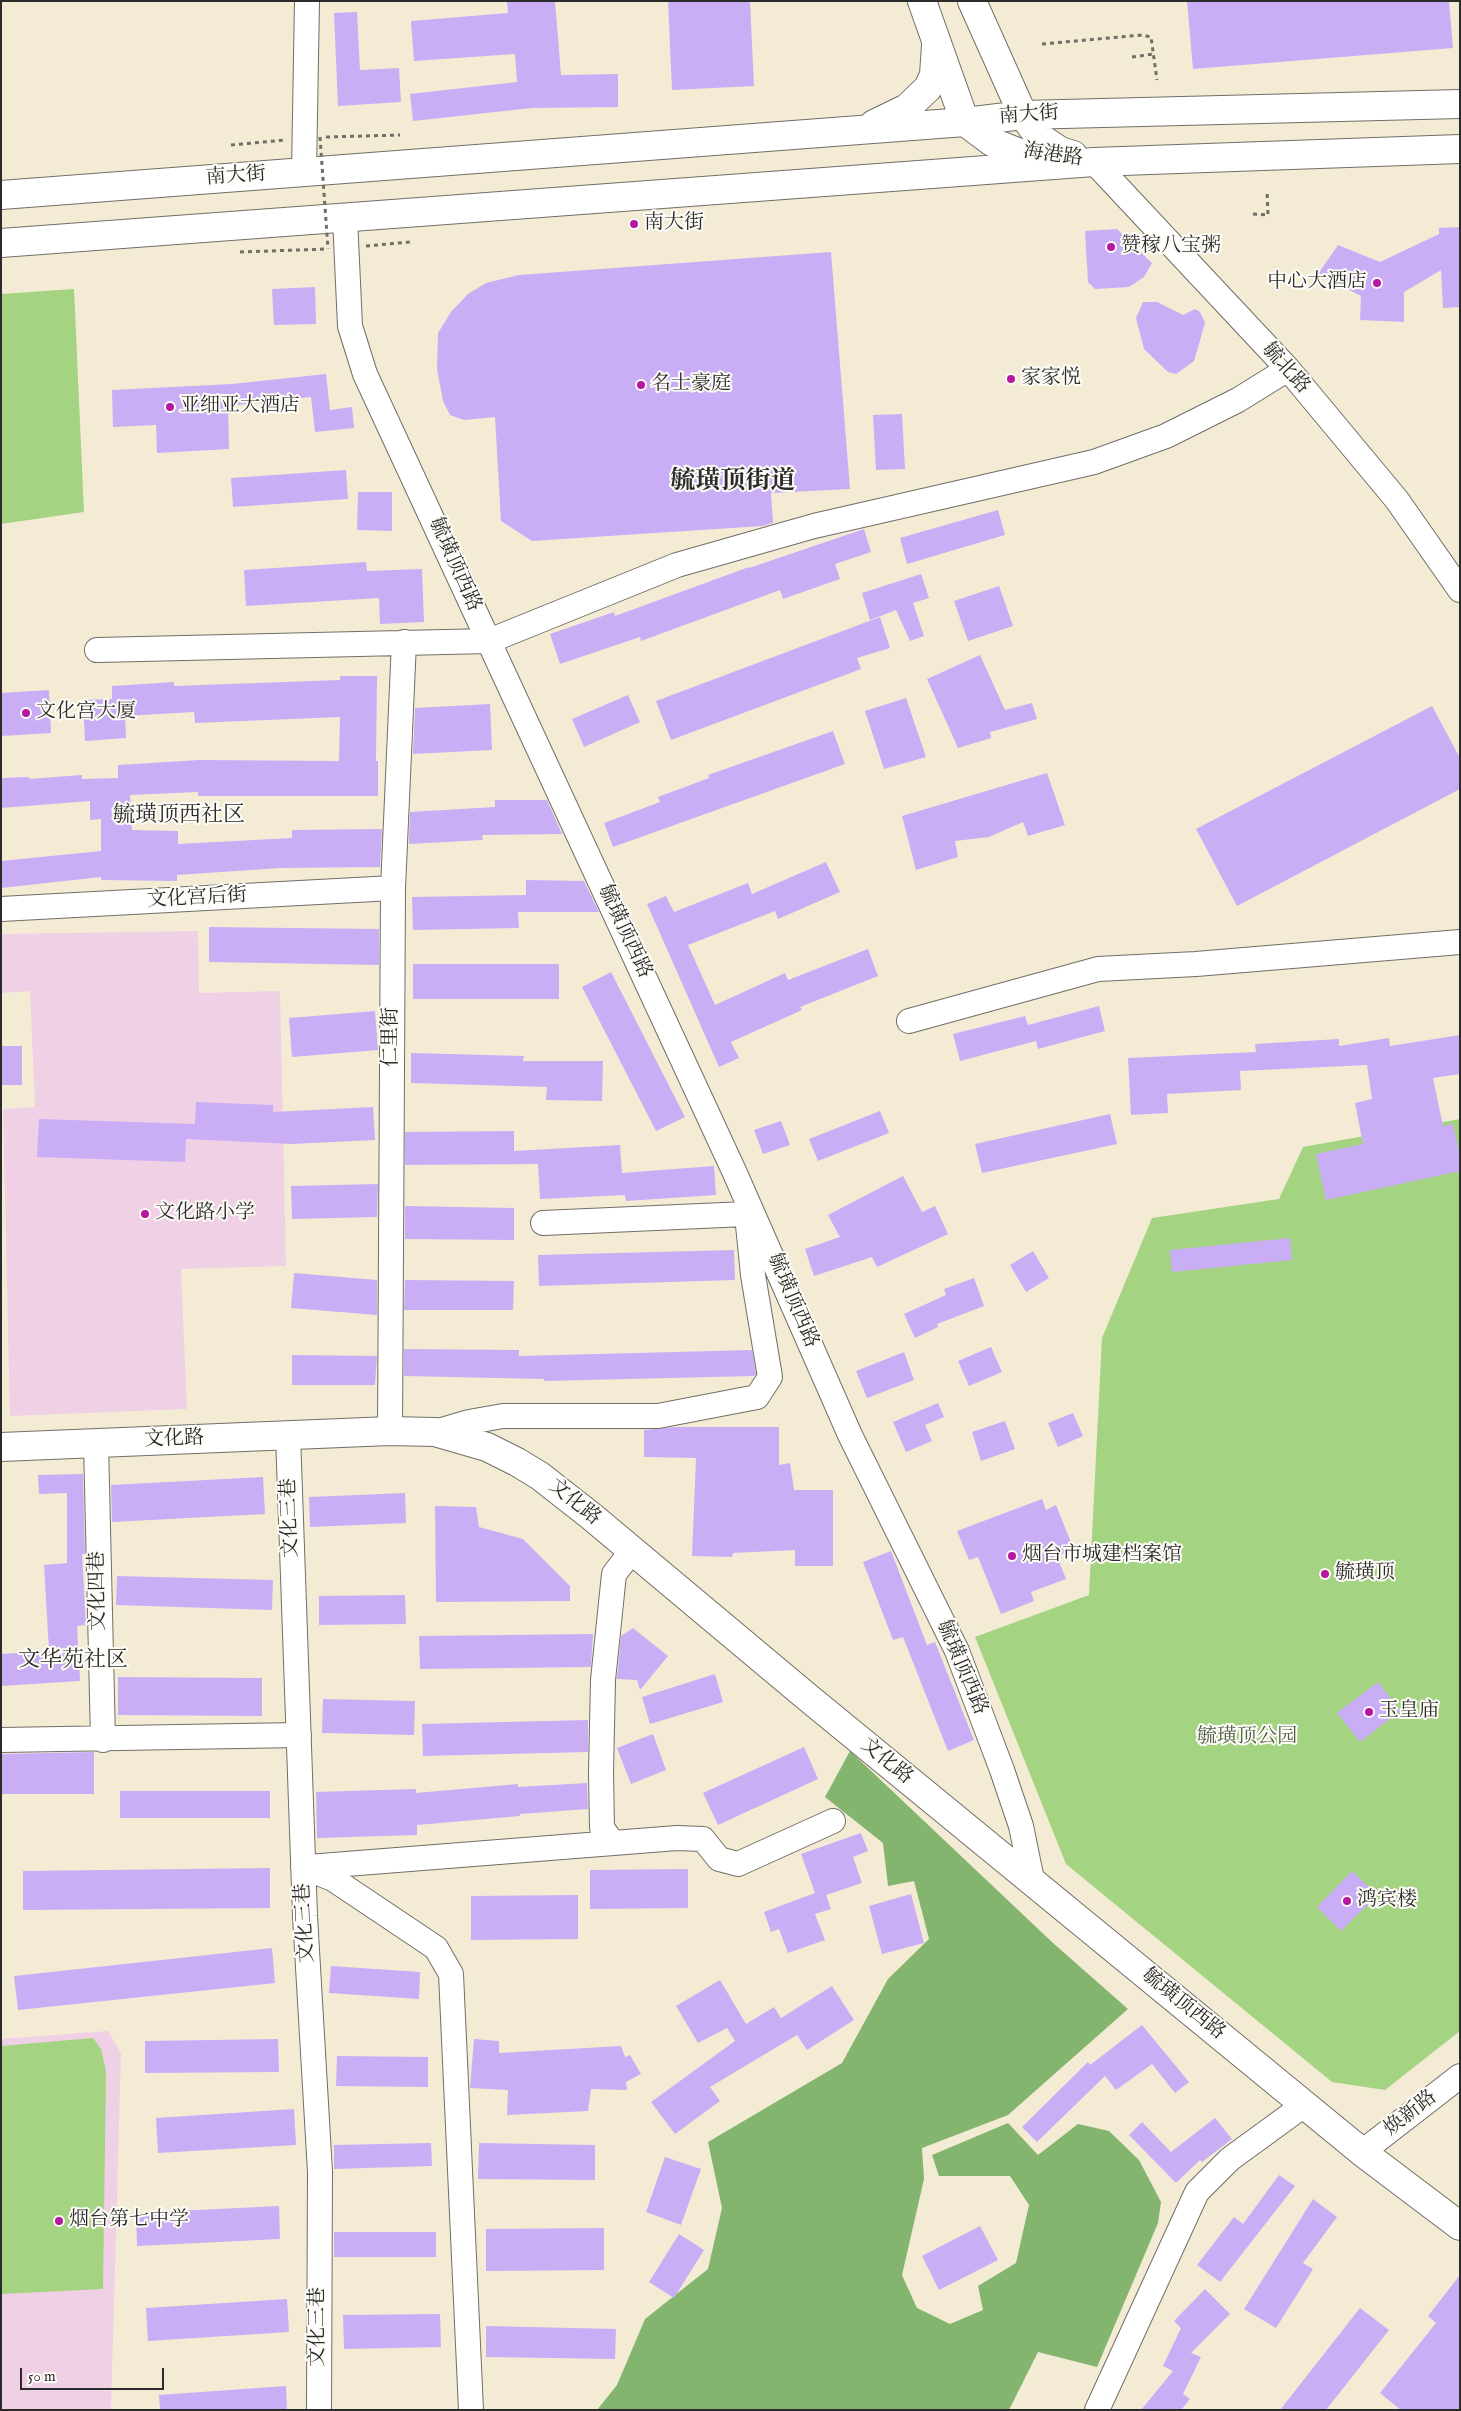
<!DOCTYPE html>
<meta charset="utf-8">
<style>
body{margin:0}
#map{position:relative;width:1461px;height:2411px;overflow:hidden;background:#f4ebd5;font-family:"IM FELL English",serif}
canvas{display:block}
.frame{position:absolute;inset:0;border:2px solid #2b2b2b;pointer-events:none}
.scale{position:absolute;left:20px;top:2368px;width:144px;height:22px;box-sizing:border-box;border:2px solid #2b2b2b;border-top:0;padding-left:6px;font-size:15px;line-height:18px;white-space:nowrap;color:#2b2b2b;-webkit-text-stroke:4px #fdfcf7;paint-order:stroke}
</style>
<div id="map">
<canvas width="1461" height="2411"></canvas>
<div class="frame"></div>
<div class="scale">50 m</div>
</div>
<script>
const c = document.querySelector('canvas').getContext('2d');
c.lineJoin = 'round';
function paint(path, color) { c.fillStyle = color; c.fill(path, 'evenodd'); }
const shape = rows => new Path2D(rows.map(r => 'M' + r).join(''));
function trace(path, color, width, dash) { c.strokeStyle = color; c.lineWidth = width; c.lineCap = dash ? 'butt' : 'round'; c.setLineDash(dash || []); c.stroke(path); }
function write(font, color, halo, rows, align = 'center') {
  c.font = font + ' "IM FELL English","Noto Serif SC",serif'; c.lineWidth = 4; c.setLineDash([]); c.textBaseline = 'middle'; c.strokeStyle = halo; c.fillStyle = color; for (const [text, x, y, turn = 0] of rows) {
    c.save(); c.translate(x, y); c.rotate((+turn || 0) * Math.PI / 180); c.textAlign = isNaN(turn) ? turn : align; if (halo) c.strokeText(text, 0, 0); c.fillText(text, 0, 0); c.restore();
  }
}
paint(shape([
 [198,931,199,993,280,991,286,1266,181,1269,187,1409,10,1416,3,1109,35,1107,30,991,1,993,1,934],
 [108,2031,121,2053,111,2409,1,2410,1,2039]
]), '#f0d0e5');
paint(shape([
 [74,289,84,512,1,524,1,294],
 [1460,1119,1460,2031,1385,2090,1332,2082,1066,1864,975,1637,1089,1595,1102,1338,1152,1218,1279,1199,1303,1147],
 [93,2038,101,2049,106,2071,103,2289,1,2294,1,2046]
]), '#a4d381');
paint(shape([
 [850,1751,1053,1943,1128,2009,1008,2115,922,2148,924,2179,902,2275,917,2308,950,2324,983,2310,978,2286,1016,2263,1029,2205,1010,2176,939,2176,932,2155,1008,2123,1038,2155,1078,2124,1109,2131,1139,2160,1161,2202,1158,2223,1097,2367,1038,2352,1009,2410,597,2410,617,2385,645,2319,708,2269,722,2208,708,2142,842,2063,888,1979,929,1939,914,1881,888,1886,883,1843,825,1797]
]), '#83b56f');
paint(shape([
 [507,1,555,1,561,75,618,74,618,107,532,108,413,121,410,94,517,82,515,54,414,61,411,21,508,13],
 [668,1,750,1,754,86,672,90],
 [1187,1,1449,1,1453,48,1193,69],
 [357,12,360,70,399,68,401,102,338,106,334,13],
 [1460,227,1460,307,1443,308,1441,270,1404,292,1404,322,1360,320,1361,296,1318,274,1338,245,1380,262,1439,234,1439,228],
 [1117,229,1152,263,1144,277,1129,287,1095,289,1088,282,1085,231],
 [831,252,850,489,771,493,773,523,762,526,532,541,501,521,495,417,464,420,450,415,443,401,437,369,438,333,451,312,468,294,486,283,519,275],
 [315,287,316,324,274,325,272,289],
 [1143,302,1157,302,1183,315,1195,309,1200,312,1205,323,1194,361,1176,374,1168,372,1144,349,1136,318],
 [326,374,330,410,352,407,354,428,315,432,311,397,228,406,229,449,157,453,156,425,113,427,112,390,232,384],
 [902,414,905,469,876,470,873,415],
 [346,470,348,499,233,507,231,478],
 [358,492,392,492,392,531,357,530],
 [998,510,1005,535,907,564,900,538],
 [864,529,871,552,835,564,840,579,783,599,780,590,641,641,640,637,560,664,550,634,614,612,615,616,749,567,749,568],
 [366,562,367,571,422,569,424,622,380,624,379,598,246,606,244,570],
 [921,574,929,598,913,603,924,636,910,641,896,610,870,620,862,593],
 [999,586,1013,626,968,641,954,601],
 [880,617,890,648,857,658,861,669,671,740,656,701],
 [980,655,1005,710,1032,703,1037,719,990,732,991,738,958,748,927,679],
 [340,676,377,676,376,761,378,761,378,796,198,796,198,792,130,795,132,830,178,831,178,844,292,838,292,830,382,829,380,867,281,868,177,875,177,881,101,880,101,877,1,888,1,861,101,851,101,819,90,820,90,801,1,808,1,778,29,777,29,779,82,775,82,779,118,778,118,765,199,760,339,761,340,717,195,723,194,712,125,716,126,738,85,741,83,700,112,699,112,686,174,682,174,686,340,680],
 [49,690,51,733,1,736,1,693],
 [628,695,640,722,584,747,572,719],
 [906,698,926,757,884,769,865,711],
 [490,704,492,750,413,754,415,708],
 [1432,706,1460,758,1460,789,1237,906,1196,829],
 [833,731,845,764,613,847,604,823,660,802,658,797,709,778,708,775],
 [1047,773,1065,825,1028,836,1023,822,989,837,955,841,958,857,916,870,902,816],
 [495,800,547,800,562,834,482,835,483,840,409,844,410,812,495,807],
 [826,862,840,892,778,919,775,911,688,945,715,1005,785,973,788,980,868,949,878,976,800,1007,802,1010,731,1042,739,1058,719,1067,647,904,666,896,674,912,748,883,752,894],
 [526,880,584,881,599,912,518,912,519,928,413,930,412,897,526,895],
 [209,927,379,929,379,965,209,962],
 [413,964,559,964,559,999,413,999],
 [611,972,685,1117,656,1131,582,987],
 [1099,1006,1105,1031,1038,1049,1036,1041,960,1061,953,1034,1025,1016,1028,1025],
 [375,1011,378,1050,292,1057,289,1018],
 [1460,1035,1460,1074,1433,1078,1443,1126,1453,1124,1460,1157,1460,1171,1326,1200,1316,1154,1363,1144,1355,1103,1372,1099,1367,1065,1240,1071,1241,1090,1167,1094,1168,1113,1131,1115,1128,1058,1256,1052,1255,1044,1339,1039,1339,1046,1389,1038,1390,1046],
 [1,1046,22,1046,22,1085,1,1085],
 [411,1053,524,1056,523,1061,603,1061,602,1101,546,1100,547,1087,411,1083],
 [196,1102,273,1105,273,1112,373,1107,375,1140,292,1144,186,1139,185,1162,37,1157,39,1119,195,1124],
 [880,1111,889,1133,818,1161,809,1139],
 [1110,1114,1117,1144,982,1173,975,1144],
 [781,1121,790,1145,763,1154,754,1130],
 [514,1131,514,1151,620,1145,622,1173,714,1166,716,1195,626,1201,625,1195,540,1199,538,1164,405,1165,405,1132],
 [903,1176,922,1212,935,1206,948,1234,877,1267,872,1257,814,1276,805,1249,840,1237,828,1215],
 [378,1184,377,1217,292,1219,291,1186],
 [405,1206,514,1208,514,1240,405,1239],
 [1290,1238,1292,1260,1172,1272,1170,1250],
 [734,1250,735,1280,539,1286,538,1255],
 [1033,1251,1049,1278,1026,1292,1010,1265],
 [294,1273,377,1280,377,1315,291,1308],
 [974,1278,984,1306,937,1324,938,1327,915,1338,904,1314,946,1295,944,1289],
 [405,1280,514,1281,513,1310,404,1310],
 [991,1347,1002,1372,969,1386,958,1361],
 [404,1349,519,1350,519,1356,752,1350,756,1374,754,1376,544,1381,544,1379,404,1376],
 [904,1352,914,1380,867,1398,856,1371],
 [292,1355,377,1356,375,1385,292,1385],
 [938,1403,944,1417,925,1425,932,1441,906,1452,893,1422],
 [1073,1413,1083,1436,1058,1447,1048,1423],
 [1005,1421,1015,1449,981,1461,972,1432],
 [676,1427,779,1427,779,1465,790,1463,794,1490,833,1490,833,1566,795,1566,795,1550,733,1553,732,1557,692,1556,696,1458,644,1457,644,1430],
 [83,1474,85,1554,82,1554,86,1625,77,1626,80,1681,1,1686,1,1654,49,1651,44,1565,67,1563,67,1493,39,1494,38,1475],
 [263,1477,265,1514,112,1522,111,1485],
 [405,1493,406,1523,310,1527,309,1497],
 [1042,1499,1046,1510,1056,1505,1074,1550,1057,1556,1066,1579,1031,1592,1034,1601,1001,1614,978,1557,969,1560,957,1531],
 [435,1506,476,1507,479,1527,523,1539,570,1586,570,1601,436,1602],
 [891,1551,927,1645,935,1642,974,1740,948,1751,903,1637,893,1640,863,1562],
 [117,1576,273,1580,272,1610,116,1605],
 [405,1595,406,1624,319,1625,319,1596],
 [633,1628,668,1656,640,1690,637,1680,617,1679,621,1636],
 [593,1634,591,1667,420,1669,419,1636],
 [715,1674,723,1702,650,1724,642,1697],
 [118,1677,262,1678,262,1716,118,1715],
 [1378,1682,1400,1711,1360,1742,1337,1713],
 [323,1699,415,1701,414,1735,322,1733],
 [588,1720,588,1752,423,1756,422,1724],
 [653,1734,666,1770,631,1784,617,1748],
 [804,1747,818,1779,718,1825,703,1793],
 [94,1752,94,1794,1,1794,1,1754],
 [587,1783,588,1809,520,1814,520,1816,417,1825,417,1835,317,1838,316,1792,416,1789,416,1793,518,1784,518,1787],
 [120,1791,270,1791,270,1818,120,1818],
 [861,1833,868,1851,853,1857,862,1883,826,1895,831,1909,815,1914,825,1940,788,1953,779,1929,771,1932,764,1912,815,1893,801,1854],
 [270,1868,270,1908,23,1910,23,1871],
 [688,1869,688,1908,590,1909,590,1870],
 [1352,1871,1377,1895,1341,1931,1317,1907],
 [911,1894,924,1943,882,1954,869,1906],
 [578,1895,578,1939,471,1940,471,1896],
 [272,1948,275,1983,18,2010,14,1976],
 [331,1966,420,1972,419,1999,329,1993],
 [720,1980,746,2024,774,2007,781,2018,832,1986,854,2020,807,2050,797,2035,710,2087,720,2101,675,2134,651,2102,735,2041,727,2028,698,2043,676,2006],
 [1142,2025,1189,2082,1175,2093,1152,2064,1116,2090,1105,2076,1037,2142,1022,2127,1088,2062,1090,2065],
 [278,2039,279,2072,145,2073,145,2041],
 [474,2039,499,2041,499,2053,621,2046,625,2057,630,2055,641,2074,626,2082,627,2090,591,2089,588,2111,507,2115,508,2090,470,2088],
 [337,2056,428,2057,428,2087,336,2086],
 [294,2109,296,2145,158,2153,156,2118],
 [1215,2118,1232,2139,1202,2162,1200,2160,1176,2183,1129,2135,1142,2122,1171,2152],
 [431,2143,432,2166,334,2169,334,2145],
 [479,2143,595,2145,595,2180,478,2179],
 [665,2157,701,2169,681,2225,646,2212],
 [1279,2175,1295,2186,1220,2282,1197,2265,1234,2217,1243,2224],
 [1313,2199,1337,2217,1303,2263,1313,2269,1276,2328,1244,2309],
 [279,2206,280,2239,137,2246,136,2213],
 [980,2226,998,2260,939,2290,922,2256],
 [604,2228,604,2270,486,2271,486,2229],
 [334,2232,436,2232,436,2257,334,2257],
 [679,2234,704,2250,674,2298,649,2282],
 [1460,2275,1460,2410,1401,2410,1380,2393,1436,2323,1428,2316],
 [1205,2289,1230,2314,1191,2353,1201,2357,1183,2394,1190,2399,1181,2410,1141,2410,1173,2371,1163,2366,1181,2328,1174,2321],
 [287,2299,289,2332,148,2341,146,2308],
 [1360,2308,1389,2330,1326,2410,1280,2410],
 [440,2314,441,2347,344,2349,343,2315],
 [486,2326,616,2329,615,2359,486,2357],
 [286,2386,287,2410,160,2410,159,2395]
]), '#c9aef6');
const minor = shape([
 [1094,162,1288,369,1397,500,1460,590],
 [304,172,307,1],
 [345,218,350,326,365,374,734,1171,850,1435,957,1651,1002,1770,1021,1826,1032,1880],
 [97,650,489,641,677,565,814,526,1094,462,1166,436,1238,400,1288,369],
 [1,909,393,888],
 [909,1021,1098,969,1196,964,1460,942],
 [543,1223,746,1214],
 [390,1431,393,888,404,642],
 [435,1432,469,1422,503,1416,658,1416,757,1397,770,1377,753,1275,747,1215],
 [288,1435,305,1916,320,2172,319,2410],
 [96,1443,103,1740],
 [1,1740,299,1735],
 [613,1843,602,1828,601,1773,603,1680,614,1574,632,1551],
 [303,1867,333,1879,436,1948,451,1974,471,2410],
 [308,1867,677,1838,703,1839,719,1859,738,1864,833,1821],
 [1362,2152,1460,2076],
 [1097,2410,1197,2192,1230,2159,1304,2105]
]);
const major = shape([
 [922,1,965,122,992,142,1027,156,1046,157],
 [972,1,1023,115,1039,137,1060,151,1073,155],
 [874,124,907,108,928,88,934,75,936,45],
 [1,195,965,122,1023,115,1460,104],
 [1,243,1094,162,1460,149],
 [1,1447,390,1431,435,1432,487,1447,517,1462,540,1476,591,1516,806,1696,1362,2152,1460,2226]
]);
trace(minor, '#716e66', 26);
trace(major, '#716e66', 30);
trace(shape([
 [1042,44,1142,35,1151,37,1157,80],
 [1132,57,1154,54],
 [326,137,400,135],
 [231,145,285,140],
 [1253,214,1268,215,1267,190],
 [366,246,410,242],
 [240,252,327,249]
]), '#716e66', 3, [4, 4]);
trace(minor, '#fff', 24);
trace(major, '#fff', 28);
trace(shape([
 [320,137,328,249]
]), '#716e66', 3, [4, 4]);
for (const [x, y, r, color] of [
 [634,224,5,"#b5179e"],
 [1111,247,5,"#b5179e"],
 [1377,283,5,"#b5179e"],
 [1011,379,5,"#b5179e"],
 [641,385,5,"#b5179e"],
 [170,407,5,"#b5179e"],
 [26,713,5,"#b5179e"],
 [145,1214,5,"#b5179e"],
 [1012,1556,5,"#b5179e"],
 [1325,1574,5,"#b5179e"],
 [1369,1712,5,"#b5179e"],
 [1347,1901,5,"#b5179e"],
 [59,2221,5,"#b5179e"]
]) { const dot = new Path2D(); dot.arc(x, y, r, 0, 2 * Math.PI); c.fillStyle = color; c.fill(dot); trace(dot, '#fdfcf7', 2); }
write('20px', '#2b2b2b', '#fdfcf7', [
 ["南大街",1029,116,-4],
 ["海港路",1053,156,8],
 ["南大街",236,177,-4],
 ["毓北路",1285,369,48],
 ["毓璜顶西路",454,565,66],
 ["文化宫后街",197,899,-3],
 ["毓璜顶西路",624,932,65],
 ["仁里街",392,1037,-90],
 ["毓璜顶西路",792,1301,67],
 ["文化路",174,1440,-2],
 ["文化路",574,1503,39],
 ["文化三巷",291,1518,-92],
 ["文化四巷",99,1591,-91],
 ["毓璜顶西路",961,1668,67],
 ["文化路",886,1762,39],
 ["文化三巷",306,1923,-93],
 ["毓璜顶西路",1183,2005,39],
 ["焕新路",1411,2114,-38],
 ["文化三巷",319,2327,-90]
]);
write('20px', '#2b2b2b', '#fdfcf7', [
 ["南大街",644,224],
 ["赞稼八宝粥",1121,247],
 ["中心大酒店",1367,283,"right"],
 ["家家悦",1021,379],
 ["名士豪庭",651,385],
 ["亚细亚大酒店",180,407],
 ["文化宫大厦",36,713],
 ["文化路小学",155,1214],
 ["烟台市城建档案馆",1022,1556],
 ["毓璜顶",1335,1574],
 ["玉皇庙",1379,1712],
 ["鸿宾楼",1357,1901],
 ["烟台第七中学",69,2221]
], 'left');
write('20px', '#4f5d45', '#fdfcf7', [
 ["毓璜顶公园",1247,1738]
]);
write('22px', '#2b2b2b', '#fdfcf7', [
 ["毓璜顶西社区",179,816],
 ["文华苑社区",73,1661]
]);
write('bold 25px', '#2b2b2b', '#fdfcf7', [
 ["毓璜顶街道",733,483]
]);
</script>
